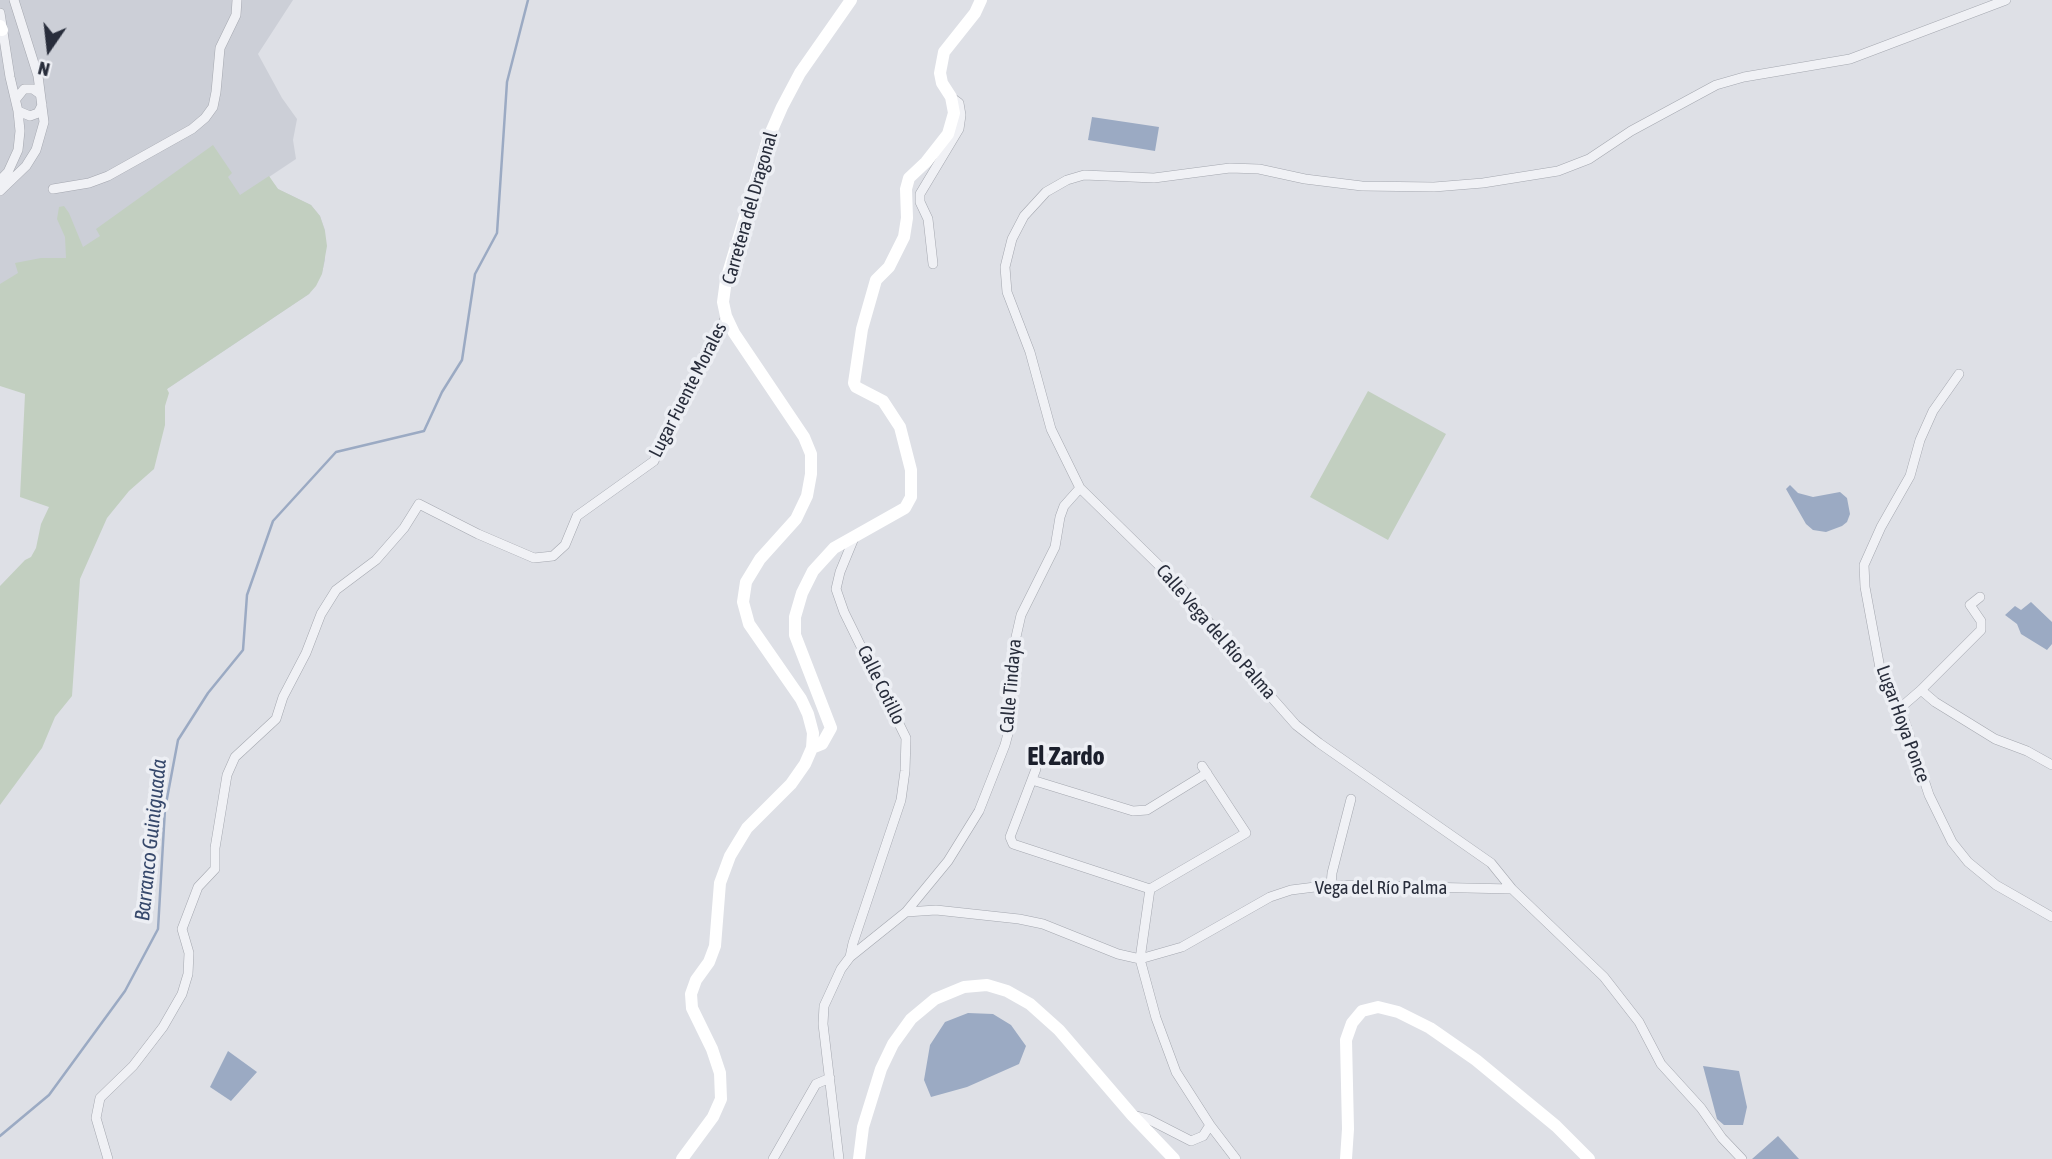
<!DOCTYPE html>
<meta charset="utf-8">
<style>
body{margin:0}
#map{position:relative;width:2052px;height:1159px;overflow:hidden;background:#dee0e6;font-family:"Asap Condensed",sans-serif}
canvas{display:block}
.north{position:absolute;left:14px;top:14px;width:70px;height:70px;-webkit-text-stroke:5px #edeff4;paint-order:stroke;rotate:194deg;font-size:19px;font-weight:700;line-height:28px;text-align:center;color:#282d3b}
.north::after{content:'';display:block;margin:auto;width:24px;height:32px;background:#282d3b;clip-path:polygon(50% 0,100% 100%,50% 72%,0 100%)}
</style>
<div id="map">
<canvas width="2052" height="1159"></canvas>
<div class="north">N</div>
</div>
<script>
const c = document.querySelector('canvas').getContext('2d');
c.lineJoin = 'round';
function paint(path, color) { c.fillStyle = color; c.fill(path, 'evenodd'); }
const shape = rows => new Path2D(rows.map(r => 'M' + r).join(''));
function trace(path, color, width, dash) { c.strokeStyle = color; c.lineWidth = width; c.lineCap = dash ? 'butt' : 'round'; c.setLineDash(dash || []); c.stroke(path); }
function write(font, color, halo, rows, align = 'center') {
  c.font = font + ' "Asap Condensed",sans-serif'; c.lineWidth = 7; c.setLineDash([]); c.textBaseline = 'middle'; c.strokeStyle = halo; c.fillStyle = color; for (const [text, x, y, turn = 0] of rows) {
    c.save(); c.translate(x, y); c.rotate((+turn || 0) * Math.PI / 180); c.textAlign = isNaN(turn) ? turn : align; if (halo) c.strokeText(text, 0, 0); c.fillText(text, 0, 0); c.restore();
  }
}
paint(shape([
 [0,0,293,0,258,54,282,98,297,119,293,140,296,159,269,177,278,189,311,205,320,216,325,230,325,260,322,273,309,294,167,389,0,285]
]), '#cccfd7');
paint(shape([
 [213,145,232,173,228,177,240,195,269,176,278,189,311,205,320,216,325,231,327,246,322,274,316,286,309,294,167,389,169,393,165,406,165,425,154,469,129,491,107,518,80,579,72,696,55,717,42,748,0,805,0,586,25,560,31,557,36,548,41,524,49,507,20,497,25,394,0,386,0,284,18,273,15,263,41,258,66,258,65,237,57,219,59,207,64,206,69,213,83,247,100,236,96,229],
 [1368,391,1446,434,1388,540,1310,497]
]), '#c2cfc0');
paint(shape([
 [1092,117,1159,127,1155,151,1088,140],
 [1790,485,1798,493,1813,497,1840,492,1847,498,1850,514,1847,522,1842,526,1826,532,1813,530,1806,524,1786,489],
 [2031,602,2052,622,2052,644,2047,650,2021,634,2017,624,2005,615,2015,606,2021,610],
 [968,1013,993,1014,1011,1025,1026,1046,1019,1064,967,1087,931,1097,924,1080,930,1045,945,1022],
 [228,1051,257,1072,231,1101,210,1087],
 [1703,1066,1739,1071,1747,1107,1743,1125,1724,1125,1717,1119],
 [1778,1136,1799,1159,1752,1159]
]), '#9baac3');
trace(shape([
 [0,1136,49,1095,125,991,158,929,165,809,178,740,208,693,243,650,247,595,273,521,336,452,424,431,442,392,462,360,475,274,497,233,507,82,528,0]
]), '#9baac3', 2.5);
const street = shape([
 [0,13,10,77,18,111,20,131,18,150,8,172,0,180],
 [16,99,24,89,33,89,40,94],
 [18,111,30,116,38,113,42,105],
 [53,189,89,183,108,176,192,129,205,118,213,107,216,92,220,48,236,15,237,0],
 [0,191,26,166,36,150,44,122,38,76,14,0],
 [933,264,928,219,920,202,920,194,959,129,961,115,959,103,951,97],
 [1959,374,1933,411,1920,440,1910,476,1881,527,1864,565,1865,587,1882,679,1905,722,1929,795,1952,842,1968,862,1996,885,2052,917],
 [1921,690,1935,702,1995,739,2027,751,2052,765],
 [1899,709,1921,690,1981,630,1981,621,1970,605,1980,597],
 [1036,769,1010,837,1013,844,1150,889,1246,833,1202,766],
 [1032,780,1133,811,1147,810,1207,773],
 [1331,885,1332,873,1351,799],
 [906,912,948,861,979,811,1005,745,1009,730,1013,650,1021,615,1055,547,1060,517,1064,506,1080,488],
 [850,957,853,943,901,800,905,771,906,738,844,612,836,589,840,572,854,538],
 [1133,1115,1148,1119,1191,1141,1203,1136,1210,1125,1176,1072,1156,1018,1140,959,1150,889],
 [1210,1125,1236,1159],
 [108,1159,96,1118,100,1098,133,1066,163,1027,182,994,188,974,189,953,182,929,198,887,215,869,215,848,227,775,235,757,276,719,283,697,306,653,321,614,336,590,376,560,404,528,419,504,478,534,534,558,553,556,565,545,577,516,654,461,673,415,692,389,706,350,718,335,726,316],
 [773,1159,816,1084,830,1078],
 [839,1159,823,1024,824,1006,841,969,850,957,906,912,936,910,1019,919,1043,924,1118,954,1140,959,1182,947,1270,897,1291,890,1331,885,1512,889],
 [1742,1159,1722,1138,1701,1108,1661,1064,1639,1022,1604,977,1512,889,1491,863,1319,743,1296,725,1250,673,1178,584,1080,488,1051,429,1030,352,1007,292,1005,267,1012,239,1024,216,1046,192,1067,180,1084,175,1154,178,1230,168,1259,169,1305,179,1362,186,1434,187,1483,183,1558,171,1589,159,1631,131,1716,85,1744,77,1850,59,2006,0]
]);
trace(street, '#a4a7af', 10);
trace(street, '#f0f1f5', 9);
trace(shape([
 [0,26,2,30],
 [812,748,822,744,831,728,795,635,795,617,802,593,813,571,834,548,905,508,911,497,911,470,900,427,883,401,856,387,854,383,862,329,876,280,889,267,904,237,907,218,906,189,909,178,926,162,948,134,954,113,951,97,942,83,940,73,944,52,975,13,981,0],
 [682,1159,713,1117,721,1099,720,1073,712,1049,692,1008,691,994,696,980,709,962,715,946,720,883,730,856,747,828,791,784,805,764,812,748,813,733,808,714,801,699,749,624,743,602,746,582,760,559,796,519,807,496,811,474,811,454,804,437,734,333,726,316,723,302,726,280,768,139,782,107,800,73,851,0],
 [859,1159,863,1127,881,1069,893,1044,911,1019,935,999,964,987,987,985,1007,991,1030,1004,1059,1030,1132,1115,1174,1159],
 [1346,1159,1348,1129,1346,1040,1352,1023,1362,1011,1378,1007,1398,1012,1430,1028,1476,1060,1556,1126,1589,1159]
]), '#fff', 12);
write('19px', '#282d3b', '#edeff4', [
 ["Carretera del Dragonal",750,208,-74],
 ["Lugar Fuente Morales",688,390,-63],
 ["Calle Vega del Río Palma",1216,632,49],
 ["Calle Cotillo",881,685,64],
 ["Calle Tindaya",1011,686,-85],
 ["Lugar Hoya Ponce",1903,724,70],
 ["Vega del Río Palma",1381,888]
]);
write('italic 21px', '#36486b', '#edeff4', [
 ["Barranco Guiniguada",151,840,-84]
]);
write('bold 26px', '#1b1f2c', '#edeff4', [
 ["El Zardo",1066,757]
]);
</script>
